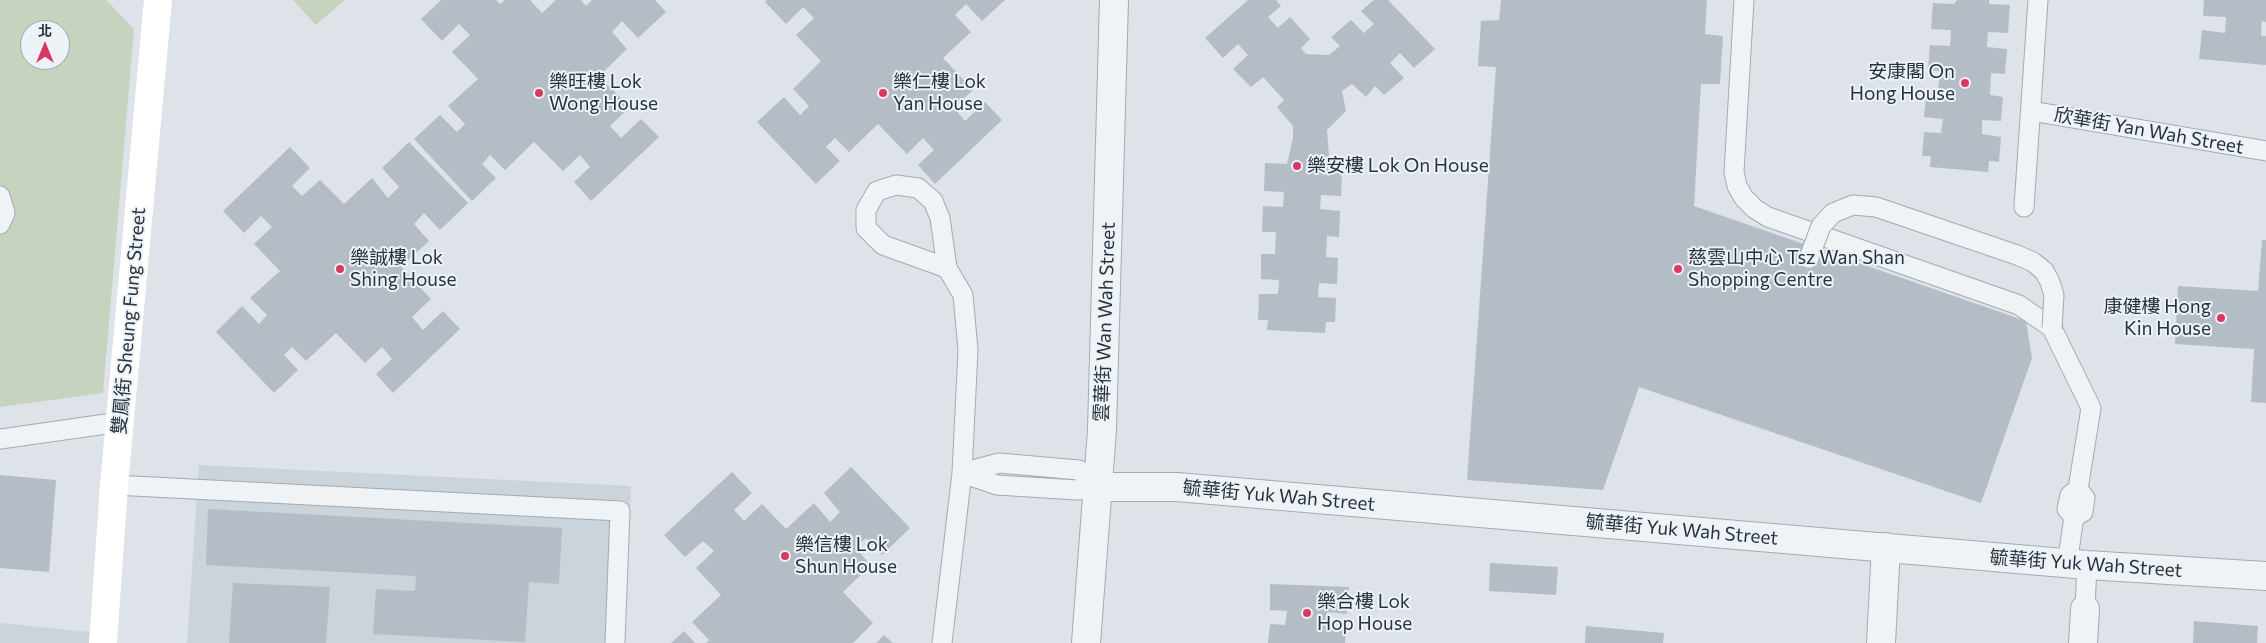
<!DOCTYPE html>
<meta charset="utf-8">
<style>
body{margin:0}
#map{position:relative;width:2266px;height:643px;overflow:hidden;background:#dde3e8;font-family:Commissioner,"Noto Sans TC",sans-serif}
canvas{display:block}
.north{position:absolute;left:20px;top:20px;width:50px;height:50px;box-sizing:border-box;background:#edf2f6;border:1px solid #9da6ad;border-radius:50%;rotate:0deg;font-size:14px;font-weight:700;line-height:20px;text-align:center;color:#263340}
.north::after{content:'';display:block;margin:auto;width:18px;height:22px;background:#d83864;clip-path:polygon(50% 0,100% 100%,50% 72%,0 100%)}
</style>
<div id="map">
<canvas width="2266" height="643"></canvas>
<div class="north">北</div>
</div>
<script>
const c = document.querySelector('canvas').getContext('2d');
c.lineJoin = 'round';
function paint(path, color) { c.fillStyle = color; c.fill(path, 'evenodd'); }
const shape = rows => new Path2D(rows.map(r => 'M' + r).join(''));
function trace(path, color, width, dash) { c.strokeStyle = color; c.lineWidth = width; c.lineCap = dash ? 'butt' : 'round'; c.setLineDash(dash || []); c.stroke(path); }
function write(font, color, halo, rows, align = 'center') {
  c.font = font + ' Commissioner,"Noto Sans TC",sans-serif'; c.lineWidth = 4; c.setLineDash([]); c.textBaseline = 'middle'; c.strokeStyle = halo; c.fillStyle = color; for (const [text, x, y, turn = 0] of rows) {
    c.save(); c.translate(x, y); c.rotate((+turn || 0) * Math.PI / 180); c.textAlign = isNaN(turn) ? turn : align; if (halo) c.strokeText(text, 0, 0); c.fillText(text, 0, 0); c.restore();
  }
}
paint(shape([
 [199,465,631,486,624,643,187,643],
 [0,623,90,632,89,643,0,643]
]), '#cbd3db');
paint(shape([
 [0,0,106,0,134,29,103,393,0,407],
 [30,30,60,30,60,60,30,60],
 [293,0,345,0,316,25]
]), '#c6d3be');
paint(shape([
 [441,0,496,0,500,4,505,0,530,0,542,13,556,0,581,0,586,6,592,0,655,0,666,12,638,38,622,21,612,32,627,49,599,76,630,107,610,126,621,138,641,119,659,137,591,201,574,182,590,167,580,155,563,171,534,142,505,170,490,155,482,164,496,178,472,201,414,139,440,115,457,132,465,124,448,106,478,79,452,52,470,35,459,24,442,41,421,19],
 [767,0,1005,0,982,21,966,4,955,15,971,32,943,58,973,90,954,108,965,121,985,102,1002,120,935,184,918,165,934,150,923,138,907,154,878,124,849,152,835,138,826,147,840,161,816,184,757,122,784,97,800,115,809,106,793,89,821,61,796,35,814,18,803,7,786,24,765,2],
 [1248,0,1276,0,1281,6,1268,17,1278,28,1290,17,1310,39,1301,48,1306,54,1329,55,1340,46,1331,37,1351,20,1364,33,1374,24,1361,11,1374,0,1388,0,1435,49,1414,68,1400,53,1390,63,1404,78,1384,95,1375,86,1366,97,1352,84,1342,91,1346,111,1327,130,1330,169,1342,169,1341,196,1321,195,1320,209,1340,211,1339,237,1327,236,1326,257,1338,258,1337,284,1319,283,1318,297,1336,298,1335,322,1326,322,1325,333,1267,330,1268,320,1258,320,1259,294,1278,294,1279,280,1261,279,1261,254,1275,254,1276,232,1262,232,1263,206,1283,207,1284,192,1264,191,1265,163,1287,164,1293,138,1293,126,1277,107,1284,100,1263,77,1251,87,1233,69,1248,55,1238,44,1223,58,1205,38],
 [1501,0,1707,0,1705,34,1723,36,1720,84,1701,84,1694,206,2026,321,2032,358,1981,503,1639,387,1603,490,1467,480,1496,67,1478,66,1481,21,1499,20],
 [1957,0,1989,0,1989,4,2010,5,2008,33,1988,32,1987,47,2007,49,2005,74,1991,73,1990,95,2003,97,2001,121,1982,120,1982,134,2001,137,1999,162,1989,161,1988,172,1930,167,1931,156,1922,156,1924,132,1941,133,1943,119,1924,117,1927,91,1938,91,1940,71,1928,70,1930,45,1950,46,1951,30,1931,29,1933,3,1954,4],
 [2204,0,2266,0,2266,22,2262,21,2261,36,2266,36,2266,65,2199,59,2202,30,2225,33,2226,17,2203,16],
 [409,142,468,203,440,230,424,213,414,224,429,241,401,267,431,299,412,317,423,330,443,311,460,329,393,393,376,374,392,359,382,347,365,363,336,333,306,361,292,347,284,355,298,370,274,393,216,332,242,306,259,324,267,315,250,298,280,271,254,244,272,227,261,216,244,233,223,211,290,147,310,168,292,186,302,196,320,180,344,204,372,178,388,198,399,187,382,168],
 [2262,240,2266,240,2266,403,2251,402,2254,349,2175,344,2178,286,2258,291],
 [851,467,910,528,882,555,866,538,855,548,871,565,843,592,873,623,853,643,706,643,709,640,692,622,721,595,696,568,714,551,703,541,685,557,664,535,732,472,752,493,734,510,744,521,762,504,786,529,814,503,830,522,840,512,824,493],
 [0,475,56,480,49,572,0,568],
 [208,509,562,528,559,584,529,582,525,642,373,634,376,589,415,591,416,576,206,565],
 [1490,563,1558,567,1556,595,1489,591],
 [233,583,330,587,326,643,229,643],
 [1270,584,1349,587,1347,614,1327,612,1326,628,1346,629,1345,643,1268,643,1270,624,1285,625,1287,611,1270,610],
 [2194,621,2258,626,2257,643,2193,643],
 [1586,626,1664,633,1663,643,1585,643],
 [684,631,695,643,671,643],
 [884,635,893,643,876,643]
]), '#b4bdc6');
const lane = shape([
 [1744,0,1734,172,1737,186,1744,198,1755,209,1768,217,2019,305,2052,328,2091,408,2078,489,2085,498,2083,512,2074,517],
 [2031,111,2266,151],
 [896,185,918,188,933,201,940,218,947,268,883,245,866,228,866,210,877,191,896,185],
 [0,196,5,213,0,224],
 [2024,207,2038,0],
 [0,439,120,422],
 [962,473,999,463,1079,470,1098,487],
 [962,473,997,485,1077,490,1098,487],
 [114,485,620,511,615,643],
 [2067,564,2074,517,2067,509,2070,495,2078,489],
 [2085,609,2087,565],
 [942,643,962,473,968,350,963,295,947,268]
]);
const street = shape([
 [1098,487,1177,487,2087,565,2266,576],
 [1086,643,1102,430,1114,0],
 [1881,643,1886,547],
 [2083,643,2085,609]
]);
trace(lane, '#a2abb2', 21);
trace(street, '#a2abb2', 30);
trace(lane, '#f0f3f6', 19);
trace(street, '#f0f3f6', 28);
trace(shape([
 [103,643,114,485,158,0]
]), '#fff', 28);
const laneBridge = shape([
 [1809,258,1821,226,1833,213,1853,205,1876,207,2017,255,2033,262,2044,271,2050,282,2054,295,2052,328]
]);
trace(laneBridge, '#a2abb2', 21, []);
trace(laneBridge, '#f0f3f6', 19);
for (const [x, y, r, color] of [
 [1965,83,5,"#d83864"],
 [539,93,5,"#d83864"],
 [883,93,5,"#d83864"],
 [1297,166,5,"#d83864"],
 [340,269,5,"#d83864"],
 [1678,269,5,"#d83864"],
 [2221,318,5,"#d83864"],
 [785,556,5,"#d83864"],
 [1307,613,5,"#d83864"]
]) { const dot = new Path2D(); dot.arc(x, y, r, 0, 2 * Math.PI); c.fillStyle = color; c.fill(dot); trace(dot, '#edf2f6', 2); }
write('19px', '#263340', '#edf2f6', [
 ["安康閣 On",1955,72,"right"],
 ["Hong House",1955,94,"right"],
 ["樂旺樓 Lok",549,82],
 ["Wong House",549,104],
 ["樂仁樓 Lok",893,82],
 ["Yan House",893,104],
 ["樂安樓 Lok On House",1307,166],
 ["樂誠樓 Lok",350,258],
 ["Shing House",350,280],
 ["慈雲山中心 Tsz Wan Shan",1688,258],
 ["Shopping Centre",1688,280],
 ["康健樓 Hong",2211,307,"right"],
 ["Kin House",2211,329,"right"],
 ["樂信樓 Lok",795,545],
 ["Shun House",795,567],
 ["樂合樓 Lok",1317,602],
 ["Hop House",1317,624]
], 'left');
write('19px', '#263340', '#edf2f6', [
 ["欣華街 Yan Wah Street",2149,131,10],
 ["雙鳳街 Sheung Fung Street",129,321,-85],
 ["雲華街 Wan Wah Street",1105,322,-88],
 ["毓華街 Yuk Wah Street",1279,496,5],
 ["毓華街 Yuk Wah Street",1682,530,5],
 ["毓華街 Yuk Wah Street",2086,564,4]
]);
</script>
